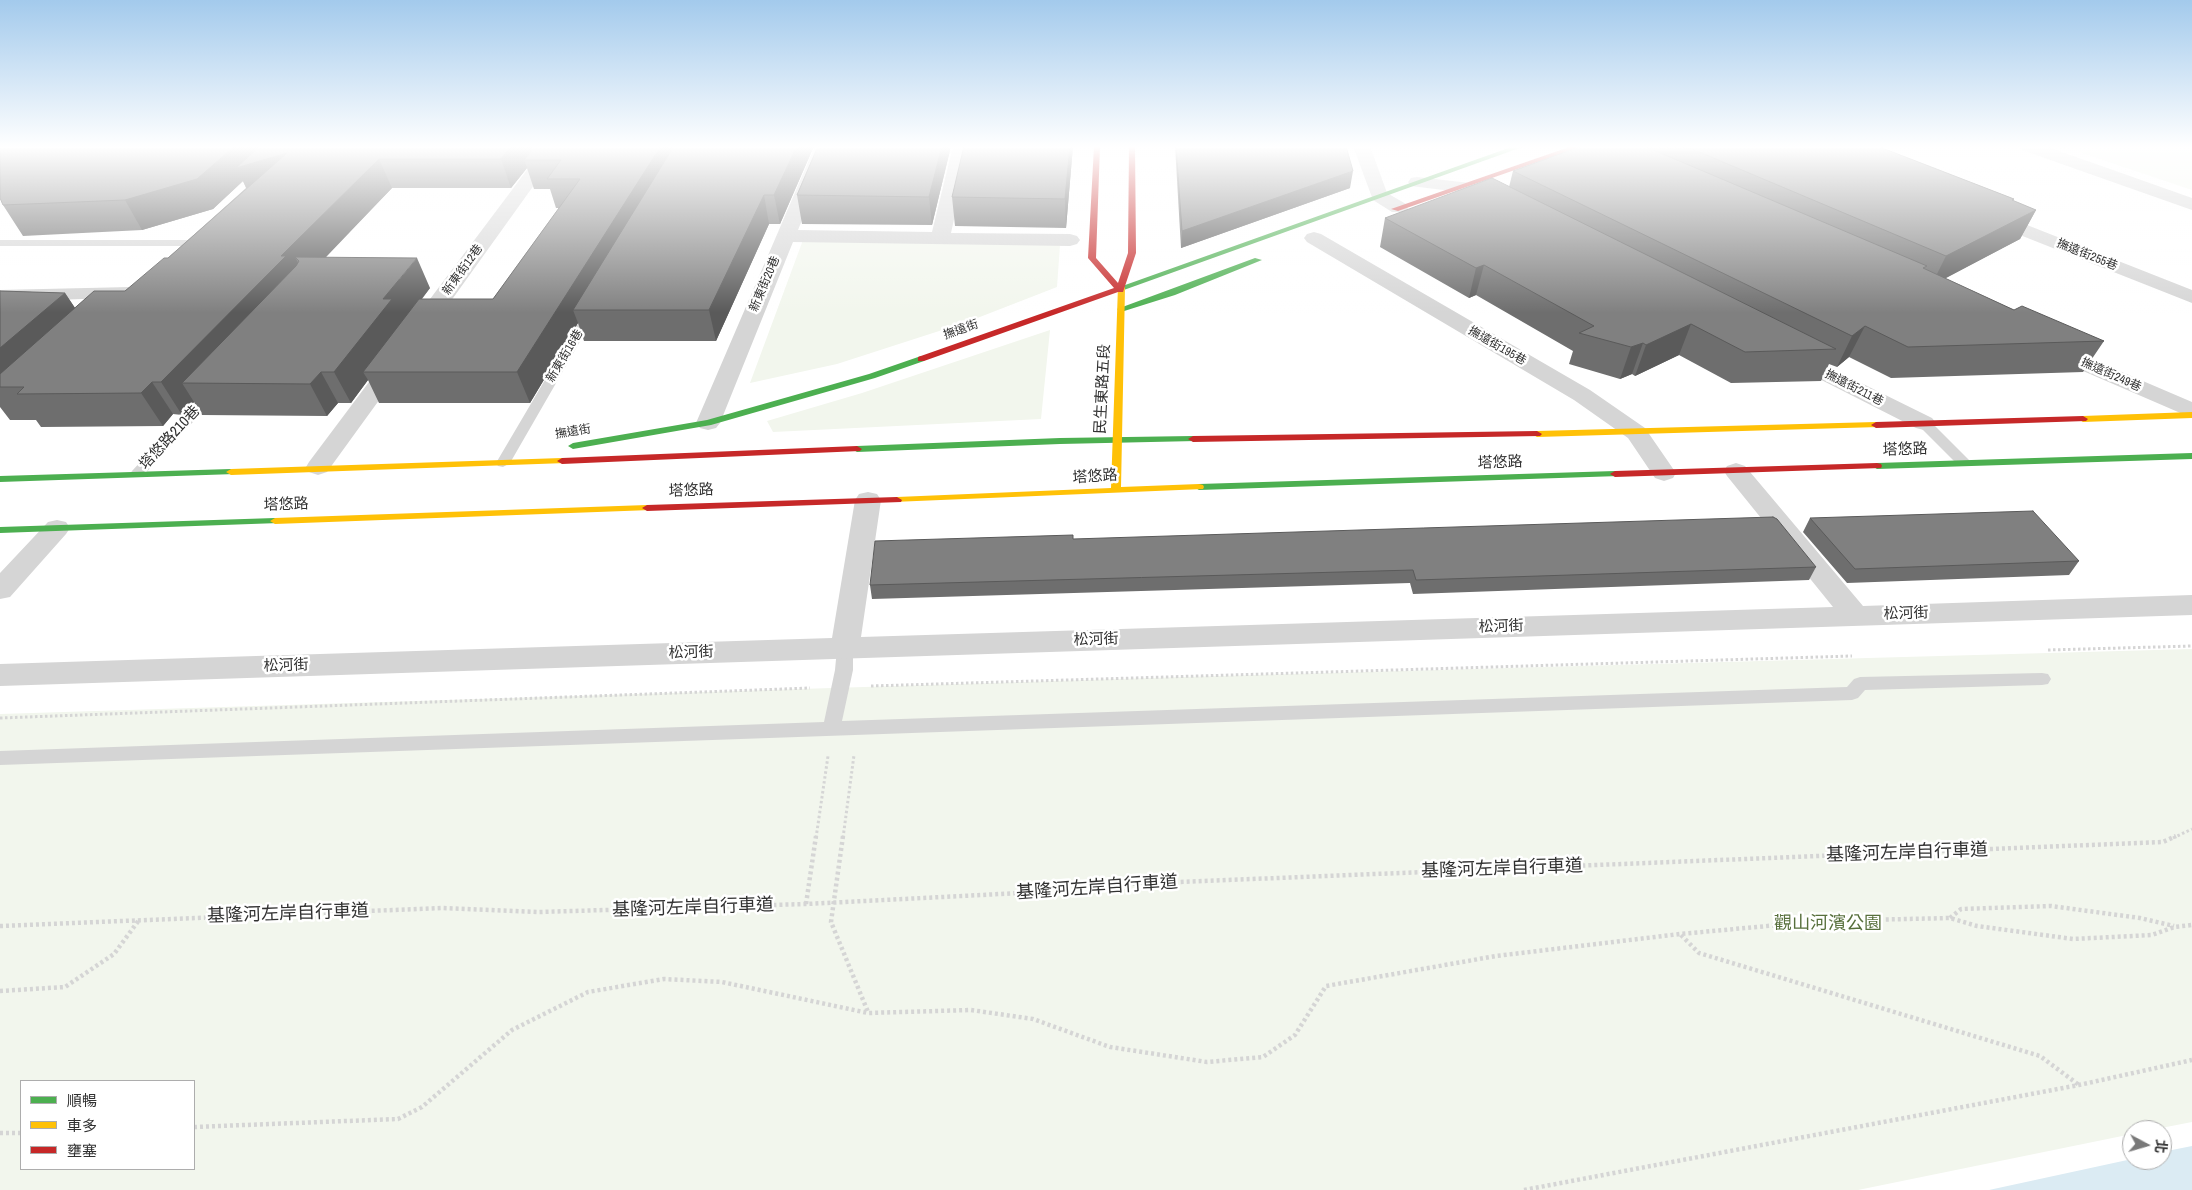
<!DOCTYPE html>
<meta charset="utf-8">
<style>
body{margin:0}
#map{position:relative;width:2192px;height:1190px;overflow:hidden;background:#fff;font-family:"Archivo Narrow","Noto Sans TC",sans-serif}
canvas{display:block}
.legend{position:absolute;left:20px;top:1080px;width:175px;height:90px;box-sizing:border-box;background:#fff;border:1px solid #adadad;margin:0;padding:6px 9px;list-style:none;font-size:15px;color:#313131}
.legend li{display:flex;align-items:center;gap:10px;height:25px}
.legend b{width:25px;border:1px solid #adadad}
.north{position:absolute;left:2122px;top:1120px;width:50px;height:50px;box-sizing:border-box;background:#fff;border:1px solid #adadad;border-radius:50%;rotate:96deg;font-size:14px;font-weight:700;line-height:20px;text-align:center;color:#313131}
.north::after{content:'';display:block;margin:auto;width:18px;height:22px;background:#797979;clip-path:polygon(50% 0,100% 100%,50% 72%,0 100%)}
</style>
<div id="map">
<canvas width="2192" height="1190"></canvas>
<ul class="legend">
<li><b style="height:6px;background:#4caf50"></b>順暢</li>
<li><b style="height:6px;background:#ffc107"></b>車多</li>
<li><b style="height:6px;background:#c62828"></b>壅塞</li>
</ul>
<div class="north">北</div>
</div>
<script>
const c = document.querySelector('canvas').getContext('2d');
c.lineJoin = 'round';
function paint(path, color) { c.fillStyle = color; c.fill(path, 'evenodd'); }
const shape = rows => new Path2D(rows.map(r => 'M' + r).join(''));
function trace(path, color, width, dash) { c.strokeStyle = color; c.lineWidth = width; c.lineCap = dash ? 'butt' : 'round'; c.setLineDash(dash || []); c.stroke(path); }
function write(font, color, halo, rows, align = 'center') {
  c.font = font + ' "Archivo Narrow","Noto Sans TC",sans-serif'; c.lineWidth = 5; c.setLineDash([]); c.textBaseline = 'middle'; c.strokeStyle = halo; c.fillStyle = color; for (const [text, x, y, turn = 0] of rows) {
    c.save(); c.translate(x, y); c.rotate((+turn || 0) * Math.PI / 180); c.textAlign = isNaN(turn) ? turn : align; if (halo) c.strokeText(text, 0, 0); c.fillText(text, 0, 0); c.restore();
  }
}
paint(shape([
 [2061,146,2192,146,2192,190],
 [803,240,1060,245,1057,287,967,322,837,364,750,383],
 [1050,330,1041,419,773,432,767,421,862,393],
 [2192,649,2192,1122,2151,1130,2132,1130,2132,1134,1858,1190,0,1190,0,714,1184,677],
 [21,1081,194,1081,194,1169,21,1169]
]), '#f2f6ed');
paint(shape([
 [2192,1146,2192,1190,1989,1190,2132,1159,2162,1160,2162,1152]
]), '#dbebf3');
trace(shape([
 [2048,650,2192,646],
 [871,686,1852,656],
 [0,718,810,688],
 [816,838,828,756],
 [843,838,854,755],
 [2173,838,2192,829]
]), '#d5d5d5', 3, [2.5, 2.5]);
trace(shape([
 [843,836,831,922,868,1012],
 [806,904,816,836],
 [1950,918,1961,909,2051,906,2140,918,2174,926],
 [0,926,442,908,539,912,806,904,1020,893,1080,886,2163,842,2176,836],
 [1681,935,1699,953,2040,1056,2079,1085],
 [0,991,65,987,114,954,139,920],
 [194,1127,398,1119,422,1107,512,1030,588,992,664,979,722,982,868,1013,971,1010,1033,1019,1110,1047,1207,1062,1263,1057,1295,1035,1326,986,1496,956,1680,934,1822,921,1950,918,1977,926,2073,939,2152,935,2174,927,2192,925],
 [0,1133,21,1133],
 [1524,1190,2079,1085,2192,1060]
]), '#d5d5d5', 4.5, [3, 3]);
paint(shape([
 [0,240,188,240,194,243,188,246,0,246,0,240],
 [591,308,597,312,510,463,503,467,498,466,496,463,585,312,591,308],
 [212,389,217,390,219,393,217,396,142,477,132,477,130,474,132,471,207,390,212,389],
 [1924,419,1929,420,1969,460,1971,463,1969,466,1959,466,1919,426,1917,423,1924,419],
 [845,642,851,644,853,648,853,670,842,721,1847,687,1854,679,1860,677,2042,673,2048,674,2051,679,2048,684,2042,685,1865,690,1858,698,1852,700,0,765,0,751,824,722,835,670,837,648,839,644,845,642]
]), '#d5d5d5');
paint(shape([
 [545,146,562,146,428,333,420,334,412,333,409,328,412,323,545,146],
 [815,146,832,146,798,230,932,232,953,146,970,146,951,233,1070,234,1077,236,1080,240,1077,244,1070,246,793,242,720,423,716,428,708,430,700,428,696,423,815,146],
 [1353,146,1370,146,1387,193,1406,204,1408,208,1406,212,1392,212,1373,200,1353,146],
 [2020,146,2045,146,2192,198,2192,210,2022,150,2020,146],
 [1417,177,1470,183,1489,196,1486,200,1480,201,1460,192,1411,186,1408,182,1411,178,1417,177],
 [1989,210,2192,290,2192,303,1982,220,1980,216,1982,212,1989,210],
 [1314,232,1321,234,1590,390,1645,428,1676,473,1673,478,1664,481,1655,478,1628,438,1574,400,1307,242,1304,238,1307,234,1314,232],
 [130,287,137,289,140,293,137,297,0,302,0,290,130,287],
 [2054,343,2192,402,2192,418,2046,355,2043,350,2046,345,2054,343],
 [1792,349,1932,418,1936,423,1932,428,1924,430,1916,428,1784,361,1781,356,1784,351,1792,349],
 [395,356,403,358,406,363,327,472,318,475,309,472,306,467,309,462,387,358,395,356],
 [1736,463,1745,466,1863,606,2192,595,2192,615,0,686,0,664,832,638,855,500,859,494,868,492,877,494,881,500,861,637,1833,607,1727,476,1724,471,1727,466,1736,463],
 [57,520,66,522,70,528,66,534,10,597,0,599,0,573,48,522,57,520]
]), '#d5d5d5');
paint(shape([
 [1514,146,1525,146,1121,291,1118,291,1114,289,1514,146],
 [1255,258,1262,260,1175,295,1121,312,1117,309,1255,258],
 [921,356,925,359,924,361,875,378,711,425,573,449,568,446,573,443,707,420,869,374,921,356],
 [1193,436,1198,439,1196,441,1060,444,857,452,852,449,857,446,1060,438,1193,436],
 [2192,453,2192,459,1877,469,1872,466,1877,463,2192,453],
 [231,469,235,470,236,472,235,474,0,482,0,476,231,469],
 [1615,471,1620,474,1619,476,1199,490,1194,487,1199,484,1615,471],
 [275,518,280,521,279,523,0,533,0,527,275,518]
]), '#4caf50');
paint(shape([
 [1118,286,1124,286,1125,288,1121,487,1199,484,1203,485,1204,487,1203,489,893,502,892,500,897,497,1111,488,1118,286],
 [2192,412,2192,418,2083,422,2078,419,2083,416,2192,412],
 [1876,422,1881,425,1879,427,1537,437,1532,434,1537,431,1876,422],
 [562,458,567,461,566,463,231,475,226,472,231,469,562,458],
 [647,505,651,506,652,508,651,510,275,524,270,521,275,518,647,505]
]), '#ffc107');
paint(shape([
 [1094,146,1100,146,1096,258,1118,283,1128,253,1129,146,1135,146,1136,253,1123,292,1118,292,924,361,918,361,918,357,1114,288,1088,258,1094,146],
 [1572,146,1583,146,1398,211,1391,209,1572,146],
 [2083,416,2088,419,2086,421,1876,428,1871,425,1876,422,2083,416],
 [1537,431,1542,434,1540,436,1193,442,1188,439,1193,436,1537,431],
 [857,446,862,449,860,451,562,464,557,461,562,458,857,446],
 [1877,463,1881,464,1882,466,1881,468,1615,477,1610,474,1615,471,1877,463],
 [897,497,902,500,901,502,647,511,642,508,647,505,897,497]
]), '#c62828');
paint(shape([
 [0,146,532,149,535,146,814,146,780,224,769,224,716,341,584,341,578,323,530,403,379,403,368,380,351,403,338,403,327,416,202,415,194,402,182,415,173,414,163,426,41,427,36,420,10,420,0,407,0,291,65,293,75,308,125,291,168,258,246,188,243,181,213,209,142,230,23,236,3,205],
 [527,168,534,189,550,189,556,208,559,208,493,299,422,299,430,288,325,257,392,188,511,188],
 [818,146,951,146,932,225,802,224,797,195],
 [1073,146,1066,228,955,226,952,197],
 [1175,146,1346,146,1350,188,1181,248],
 [1582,146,1877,146,2014,199,2013,201,2036,210,2020,239,1945,278,2014,310,2104,341,2083,372,1891,378,1849,357,1837,367,1829,364,1821,381,1731,383,1679,355,1635,376,1632,374,1620,379,1569,364,1573,351,1476,295,1469,298,1380,247,1385,218,1509,187,1513,171],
 [1810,518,2079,561,2069,575,1847,583,1803,532],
 [1073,539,1816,567,1809,580,1413,594,1410,583,872,599,870,585]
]), '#6e6e6e');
paint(shape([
 [235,146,282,146,287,153,251,197,243,181,213,209,142,230,125,200],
 [511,146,531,146,535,157,524,160,527,168,511,188,501,159],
 [661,146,685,146,573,310,578,323,530,403,517,372],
 [797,146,814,146,780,224,774,195],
 [942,146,951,146,932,225,929,197],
 [1070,146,1073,146,1066,228,1065,199],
 [379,159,392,188,307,277,299,261,295,257,306,278,182,383,194,402,182,415,161,382,281,256],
 [1353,171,1350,188,1181,248,1182,231],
 [764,195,769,224,716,341,709,310],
 [2036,210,2020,239,1931,286,1946,256],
 [417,258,430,288,363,372,368,380,351,403,334,372,383,299],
 [1484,265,1476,295,1469,298,1476,268],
 [65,293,85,323,0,387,0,348],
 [1691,324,1679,355,1635,376,1646,345],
 [1865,326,1849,357,1837,367,1852,336],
 [1643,343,1632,374,1620,379,1631,347],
 [321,372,338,403,327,416,310,384],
 [152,382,173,414,163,426,141,393]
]), '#5a5a5a');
const building = shape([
 [0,146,235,146,197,179,125,200,3,205,0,198,0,146],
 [260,146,511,146,501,159,379,159,281,256,286,256,161,382,152,382,141,393,17,394,24,387,0,387,0,374,94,291,125,291,164,258,168,258,287,153,236,168,260,146],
 [535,146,661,146,517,372,363,372,419,299,493,299,580,179,547,179,561,160,524,160,535,146],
 [674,146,797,146,774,195,764,195,709,310,573,310,674,146],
 [818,146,942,146,929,197,797,195,818,146],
 [964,146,1070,146,1065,199,952,197,964,146],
 [1176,146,1346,146,1353,171,1182,231,1176,146],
 [1582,146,1644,146,1927,266,1923,268,2014,310,2022,306,2104,341,1908,347,1865,326,1852,336,1513,171,1582,146],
 [1685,146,1877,146,2014,199,2012,200,2036,210,1946,256,1685,146],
 [1492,178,1836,349,1745,352,1691,324,1646,345,1643,343,1631,347,1579,333,1594,326,1484,265,1476,268,1385,218,1492,178],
 [295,257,417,258,383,299,392,299,334,372,321,372,310,384,182,383,296,266,299,261,295,257],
 [0,291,65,293,0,348,0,291],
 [2033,511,2079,561,1855,569,1810,518,2033,511],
 [1773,517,1777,519,1816,567,1416,580,1413,570,870,585,875,541,1073,535,1073,539,1773,517]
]);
paint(building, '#808080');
trace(building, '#5a5a5a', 1);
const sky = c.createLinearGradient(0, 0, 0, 313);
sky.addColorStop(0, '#a3caec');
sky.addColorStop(0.47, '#fff');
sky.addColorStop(1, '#ffffff00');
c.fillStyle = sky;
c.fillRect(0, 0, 2192, 313);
write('12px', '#313131', '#fff', [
 ["撫遠街255巷",2087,255,22],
 ["新東街12巷",463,270,-54],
 ["新東街20巷",765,284,-67],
 ["撫遠街",961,330,-19],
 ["撫遠街195巷",1497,346,30],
 ["新東街16巷",565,356,-59],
 ["撫遠街249巷",2111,375,24],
 ["撫遠街211巷",1854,388,27],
 ["撫遠街",573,432,-9]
]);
write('15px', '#313131', '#fff', [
 ["民生東路五段",1103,389,-87],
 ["塔悠路210巷",170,438,-47],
 ["塔悠路",1905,450,-2],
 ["塔悠路",1500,463,-2],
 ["塔悠路",1095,477,-4],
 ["塔悠路",691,491,-2],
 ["塔悠路",286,505,-2],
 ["松河街",1906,614,-2],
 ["松河街",1501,627,-2],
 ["松河街",1096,640,-2],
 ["松河街",691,653,-2],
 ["松河街",286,666,-2]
]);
write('18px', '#313131', '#fff', [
 ["基隆河左岸自行車道",1907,853,-2],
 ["基隆河左岸自行車道",1502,869,-2],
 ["基隆河左岸自行車道",1097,888,-4],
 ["基隆河左岸自行車道",693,908,-2],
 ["基隆河左岸自行車道",288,914,-2]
]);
write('18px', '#576f3c', '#fff', [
 ["觀山河濱公園",1828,924]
]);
</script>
